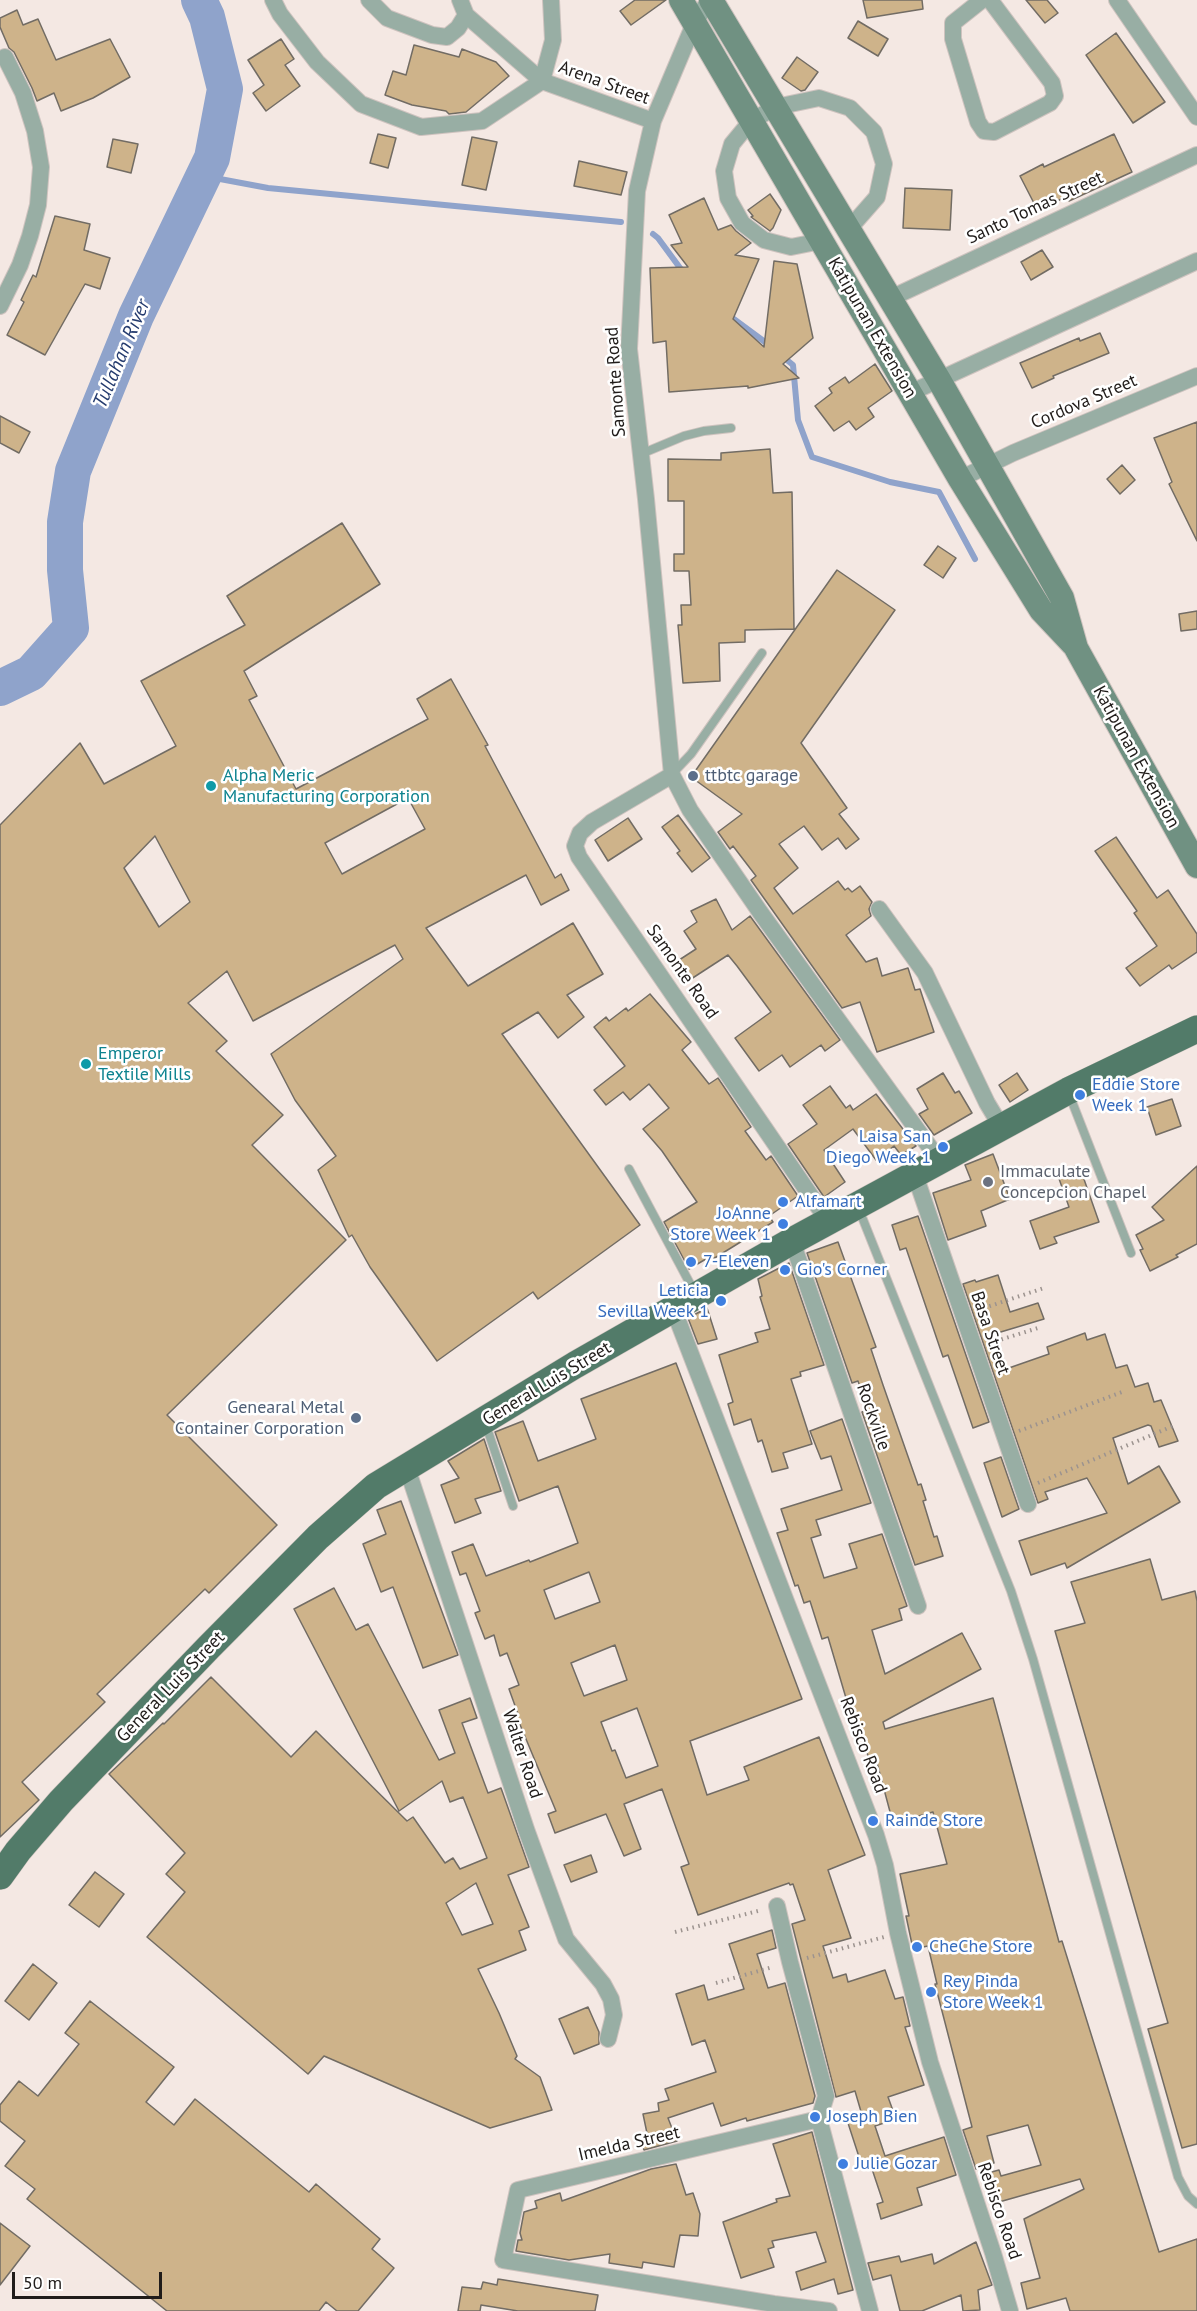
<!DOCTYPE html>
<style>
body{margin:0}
#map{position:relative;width:1197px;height:2311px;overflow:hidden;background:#f4e8e3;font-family:"PT Sans",sans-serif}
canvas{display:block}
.scale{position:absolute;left:12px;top:2272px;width:150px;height:27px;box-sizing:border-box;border:3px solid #201c1a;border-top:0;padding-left:8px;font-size:18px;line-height:21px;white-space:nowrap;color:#201c1a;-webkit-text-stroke:4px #fff;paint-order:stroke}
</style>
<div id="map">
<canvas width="1197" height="2311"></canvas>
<div class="scale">50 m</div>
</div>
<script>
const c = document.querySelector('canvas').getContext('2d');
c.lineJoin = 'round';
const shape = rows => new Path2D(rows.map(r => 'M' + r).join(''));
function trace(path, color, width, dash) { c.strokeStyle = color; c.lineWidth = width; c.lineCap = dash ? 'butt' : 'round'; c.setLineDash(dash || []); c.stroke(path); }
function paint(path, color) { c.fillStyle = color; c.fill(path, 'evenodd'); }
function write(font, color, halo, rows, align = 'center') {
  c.font = font + ' "PT Sans",sans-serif'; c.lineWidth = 5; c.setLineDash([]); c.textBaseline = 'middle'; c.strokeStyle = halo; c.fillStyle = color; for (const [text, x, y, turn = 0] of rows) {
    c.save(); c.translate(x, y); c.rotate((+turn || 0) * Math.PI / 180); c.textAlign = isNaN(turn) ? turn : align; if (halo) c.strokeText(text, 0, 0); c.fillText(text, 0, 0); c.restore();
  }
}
trace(shape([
 [204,176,268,188,621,222],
 [653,234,658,238,683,272],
 [727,314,769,345],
 [782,356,793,365,798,420,812,457,890,482,939,492,975,559]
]), '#8fa3cb', 6);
trace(shape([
 [0,688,31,673,71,628,65,570,65,522,73,471,136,316,212,158,225,89,207,17,199,0]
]), '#8fa3cb', 36);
const building = shape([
 [635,0,666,0,631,25,620,11,635,0],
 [863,0,922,0,923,9,867,18,863,0],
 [1026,0,1047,0,1058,13,1045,23,1026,0],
 [17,10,23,25,38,19,56,60,110,39,130,77,93,98,61,111,54,93,37,101,32,88,14,52,9,48,0,27,0,18,17,10],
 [858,21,888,39,878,56,848,38,858,21],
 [1116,33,1165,102,1133,123,1086,55,1116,33],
 [281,39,294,59,285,65,300,86,266,111,253,93,264,85,248,60,281,39],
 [414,45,459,57,462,49,496,62,509,76,466,112,449,114,446,111,412,105,385,95,393,71,406,75,414,45],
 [797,57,818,72,805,90,801,91,782,78,797,57],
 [378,134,396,138,388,168,370,163,378,134],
 [1114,134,1132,172,1069,201,1067,196,1038,211,1020,176,1043,164,1044,167,1114,134],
 [472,137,497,142,486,190,462,185,472,137],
 [113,139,138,144,131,173,107,167,113,139],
 [579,161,627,172,621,195,574,186,579,161],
 [905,188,952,190,950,230,903,228,905,188],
 [770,194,781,210,773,228,770,231,751,217,753,216,748,210,770,194],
 [704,198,718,230,731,225,736,231,751,243,735,255,759,259,733,319,764,347,774,261,797,264,813,338,783,364,799,378,748,388,748,386,669,392,666,341,653,343,650,268,688,267,671,245,682,243,669,215,704,198],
 [55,216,90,224,84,250,110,258,100,289,85,284,45,355,7,335,24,302,21,300,33,275,36,277,55,216],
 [1042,250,1053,267,1031,280,1021,262,1042,250],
 [1100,333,1109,353,1053,376,1054,378,1032,388,1020,363,1079,338,1080,341,1100,333],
 [875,364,892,391,868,408,874,417,856,430,849,421,834,431,815,406,832,393,829,388,845,377,849,383,875,364],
 [0,416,30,432,19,453,0,443,0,416],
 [1197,422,1197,541,1169,484,1172,482,1154,438,1197,422],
 [770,449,773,493,792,492,794,629,745,630,745,642,719,643,720,681,683,683,678,625,682,625,681,605,691,605,689,571,674,571,674,554,684,554,684,501,668,501,668,459,721,460,721,453,770,449],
 [1122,465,1135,480,1120,494,1107,479,1122,465],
 [342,523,380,584,244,671,257,696,249,700,296,789,428,719,417,699,451,679,488,745,485,746,555,878,561,874,569,890,541,905,526,875,426,928,468,986,573,923,603,974,567,995,584,1017,558,1038,538,1012,502,1034,640,1225,538,1299,533,1292,437,1361,370,1267,352,1235,349,1237,318,1170,336,1156,295,1100,271,1054,403,959,395,945,253,1021,227,971,188,1003,227,1041,216,1051,283,1115,252,1145,346,1240,167,1415,277,1525,209,1593,205,1589,97,1694,105,1702,22,1782,39,1800,0,1837,0,825,80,743,104,784,176,746,141,681,245,625,227,596,342,523],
 [408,798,425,829,342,874,325,843,408,798],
 [155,836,190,902,159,927,124,868,155,836],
 [938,546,956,558,943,578,924,565,938,546],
 [837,570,895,610,801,743,847,808,839,814,859,839,846,849,838,838,822,850,804,826,779,844,798,868,774,888,793,914,838,881,845,890,848,888,852,892,860,886,872,902,869,909,871,916,846,935,866,962,877,958,882,976,908,968,915,990,920,989,934,1032,877,1052,860,1002,842,1008,751,880,756,876,733,846,730,849,718,832,742,814,691,777,837,570],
 [1197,611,1197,629,1181,631,1179,614,1197,611],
 [678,815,710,858,692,872,677,853,680,851,662,827,678,815],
 [628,818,642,839,608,861,595,840,628,818],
 [1116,837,1157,898,1168,890,1197,934,1197,952,1172,969,1169,965,1140,986,1126,968,1157,946,1134,913,1137,911,1095,851,1116,837],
 [716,899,732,930,750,916,840,1040,825,1051,821,1045,790,1067,782,1055,759,1071,735,1038,771,1012,737,966,728,955,688,981,676,962,696,949,684,931,697,922,691,911,716,899],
 [650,994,691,1042,682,1050,709,1084,718,1078,751,1127,745,1131,766,1160,771,1156,798,1196,769,1216,773,1222,713,1259,711,1256,689,1269,664,1222,697,1202,662,1151,643,1129,669,1108,649,1084,630,1100,623,1092,606,1105,594,1090,625,1066,594,1027,606,1017,609,1021,626,1008,628,1011,650,994],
 [943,1073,955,1093,959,1091,972,1113,934,1135,919,1114,928,1109,917,1089,943,1073],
 [1017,1073,1028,1090,1010,1102,999,1085,1017,1073],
 [830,1086,846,1108,850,1105,853,1110,876,1094,916,1146,901,1155,894,1146,876,1160,853,1129,824,1150,845,1182,824,1197,788,1144,817,1124,803,1105,830,1086],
 [1172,1099,1181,1126,1156,1135,1147,1107,1172,1099],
 [993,1154,1010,1199,981,1211,986,1226,948,1240,933,1193,971,1180,965,1165,993,1154],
 [1079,1165,1099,1222,1054,1237,1057,1243,1040,1249,1030,1221,1069,1207,1057,1173,1079,1165],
 [1197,1166,1197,1244,1176,1255,1178,1257,1150,1271,1140,1250,1143,1249,1136,1235,1164,1220,1152,1207,1197,1166],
 [918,1216,989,1422,973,1428,948,1355,943,1357,906,1248,900,1250,892,1225,918,1216],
 [838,1242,876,1347,871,1349,883,1385,918,1485,921,1484,926,1500,923,1501,934,1537,937,1536,943,1556,915,1565,862,1412,868,1410,858,1381,852,1383,807,1253,838,1242],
 [789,1263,824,1365,800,1372,801,1376,791,1379,812,1444,783,1453,788,1468,772,1472,762,1440,758,1442,751,1419,734,1425,728,1404,733,1402,719,1355,758,1342,755,1333,770,1329,760,1297,762,1296,758,1279,789,1263],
 [998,1275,1010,1312,1038,1303,1044,1319,994,1334,1006,1369,1049,1354,1047,1347,1085,1333,1087,1340,1105,1334,1116,1368,1127,1365,1135,1387,1148,1383,1154,1402,1161,1400,1178,1441,1159,1447,1151,1426,1148,1425,1113,1438,1128,1484,1159,1466,1180,1502,1067,1568,1065,1563,1031,1575,1019,1541,1107,1513,1087,1478,1045,1492,1048,1499,1038,1503,963,1284,975,1280,976,1282,998,1275],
 [707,1308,717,1339,698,1344,688,1318,707,1308],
 [676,1363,802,1699,690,1741,707,1795,749,1780,744,1767,819,1737,865,1855,828,1870,851,1938,823,1946,833,1978,846,1974,848,1982,885,1970,895,1999,903,1997,910,2026,905,2027,924,2085,888,2097,896,2119,875,2126,885,2156,944,2137,956,2175,917,2188,922,2205,881,2219,877,2204,883,2202,869,2160,861,2163,847,2120,862,2115,855,2091,836,2097,792,1924,805,1920,793,1884,790,1885,789,1883,698,1915,681,1867,689,1864,662,1789,624,1804,641,1849,624,1856,606,1814,555,1833,548,1814,556,1811,516,1715,518,1714,509,1689,519,1685,507,1653,500,1656,494,1635,485,1639,475,1613,480,1611,466,1573,460,1575,452,1552,473,1544,486,1576,529,1560,530,1562,578,1543,558,1486,519,1501,495,1432,523,1421,538,1461,596,1439,581,1399,676,1363],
 [589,1572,600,1602,555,1619,544,1590,589,1572],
 [615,1645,627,1680,584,1696,571,1663,615,1645],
 [637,1708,658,1766,626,1778,615,1750,612,1751,601,1722,637,1708],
 [842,1419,871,1503,816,1520,821,1535,811,1538,824,1578,857,1568,849,1544,882,1534,907,1606,899,1609,902,1620,872,1630,885,1674,962,1633,981,1669,883,1722,885,1729,993,1698,1059,1942,1062,1941,1159,2252,1197,2239,1197,2311,1070,2311,1066,2298,1027,2309,1021,2283,1040,2278,1024,2219,1084,2189,1080,2179,992,2204,984,2174,999,2170,1001,2176,1041,2165,1028,2125,987,2136,994,2163,976,2169,963,2130,972,2127,935,1984,937,1984,928,1946,913,1949,906,1916,909,1916,900,1874,947,1864,933,1812,893,1823,877,1763,871,1765,860,1731,856,1732,828,1637,822,1639,810,1601,804,1603,798,1585,795,1586,777,1533,788,1530,781,1509,842,1490,831,1456,821,1459,810,1431,842,1419],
 [484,1439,501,1491,475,1499,481,1513,455,1523,441,1485,459,1478,448,1461,484,1439],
 [1001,1457,1019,1509,1002,1517,984,1463,1001,1457],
 [401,1501,458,1655,423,1668,393,1587,381,1592,363,1544,386,1534,377,1510,401,1501],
 [1150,1559,1162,1600,1195,1591,1197,1601,1197,2144,1182,2148,1148,2029,1168,2023,1055,1631,1085,1623,1071,1582,1150,1559],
 [334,1588,356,1630,368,1624,439,1760,455,1753,439,1710,470,1698,477,1718,462,1723,488,1793,501,1788,529,1867,508,1875,529,1927,519,1931,526,1950,478,1969,499,2013,517,2056,515,2059,540,2077,552,2110,490,2128,324,2056,308,2074,147,1937,185,1892,166,1874,185,1853,109,1774,163,1723,164,1724,211,1677,291,1757,316,1731,407,1821,413,1817,445,1863,453,1858,460,1869,487,1858,463,1797,450,1802,442,1781,399,1811,294,1609,334,1588],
 [476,1883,493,1924,462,1935,446,1903,476,1883],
 [591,1855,597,1872,571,1882,564,1865,591,1855],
 [95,1872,124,1894,99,1927,69,1905,95,1872],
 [772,1930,776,1948,757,1954,768,1988,785,1983,815,2096,813,2103,747,2121,746,2118,721,2126,713,2103,668,2118,677,2141,644,2150,640,2140,648,2138,643,2114,659,2111,658,2103,669,2100,665,2089,716,2072,705,2040,692,2045,676,1994,704,1985,708,2000,744,1989,729,1944,772,1930],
 [33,1964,57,1983,29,2020,5,2001,33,1964],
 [90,2001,174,2067,146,2102,174,2125,195,2099,309,2192,316,2184,380,2239,372,2249,394,2268,358,2311,337,2311,326,2302,319,2311,167,2311,27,2199,35,2189,5,2166,25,2141,0,2121,0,2105,19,2081,38,2096,79,2044,65,2033,90,2001],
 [588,2007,599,2032,599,2044,574,2054,559,2019,588,2007],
 [812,2132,853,2290,838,2294,834,2279,801,2290,796,2272,826,2262,816,2232,772,2241,774,2247,768,2249,774,2267,741,2278,723,2222,777,2202,776,2199,790,2196,773,2144,812,2132],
 [676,2164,686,2195,693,2193,700,2214,698,2236,680,2235,674,2267,643,2262,642,2268,609,2263,610,2254,569,2260,516,2251,518,2240,522,2240,520,2233,524,2212,537,2208,535,2201,560,2193,562,2201,651,2169,676,2164],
 [0,2223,30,2246,0,2285,0,2223],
 [976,2242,992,2285,978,2290,980,2310,963,2311,961,2295,922,2311,900,2311,891,2275,873,2280,868,2263,899,2256,901,2262,932,2254,934,2264,976,2242],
 [498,2279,598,2295,595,2311,518,2311,481,2305,480,2311,458,2311,462,2287,481,2289,483,2282,497,2285,498,2279]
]);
paint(building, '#ceb38a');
trace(building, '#726c64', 1.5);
const service = shape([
 [641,454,684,436,704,431,731,428],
 [672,774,691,754,762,653],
 [1069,1094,1131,1253],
 [629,1169,695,1293],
 [858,1207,1011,1591,1033,1659,1178,2177,1188,2196,1197,2204],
 [483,1425,489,1434,513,1506]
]);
const minor = shape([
 [273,0,280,14,317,62,361,104,421,127,482,121,542,81,553,40,551,0],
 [369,0,387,18,432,35,447,37,458,28,466,15],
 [460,0,466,15,542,81,653,121],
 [709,0,694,24,653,121,637,191,629,349,646,499,672,775,690,810,760,912,939,1160],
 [982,0,953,23,953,39,978,122,984,131,994,132,1050,103,1055,96,1052,83,990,0],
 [1117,0,1197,117],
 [821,241,791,247,764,240,742,223,728,198,724,171,732,144,751,121,776,107,819,98,850,108,874,132,884,164,877,197,848,230],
 [891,298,1197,155],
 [0,306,20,265,30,236,38,205,41,167,35,131,23,93,5,57],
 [910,393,1197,261],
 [960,479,1013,453,1197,376],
 [672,775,592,822,580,833,575,846,579,857,828,1221],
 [879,909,925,973,987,1103,1002,1128],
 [915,1175,1028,1504],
 [792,1241,918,1606],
 [673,1308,876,1835,885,1865,898,1933,930,2062,993,2253,1010,2311],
 [407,1468,526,1829,566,1939,603,1984,611,1999,614,2015,608,2039],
 [777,1906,790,1962,826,2096,819,2119,870,2311],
 [819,2119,518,2190,503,2260,774,2304,829,2311]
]);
const secondary = shape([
 [681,0,960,479,1041,610,1073,644],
 [711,0,939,380,1062,598,1076,648,1197,866]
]);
const primary = shape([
 [0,1876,18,1851,61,1801,208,1648,318,1537,376,1486,575,1365,792,1241,1068,1091,1197,1029]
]);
trace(service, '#cec3bf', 10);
trace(minor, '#cec3bf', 18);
trace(secondary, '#cec3bf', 26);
trace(primary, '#cec3bf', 28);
trace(shape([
 [978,1310,1044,1288],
 [990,1343,1038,1328],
 [1019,1431,1122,1392],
 [1038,1483,1173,1426],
 [675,1932,762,1910],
 [807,1958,884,1937],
 [716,1983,773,1967]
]), '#9c938f', 4, [1.5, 4.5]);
trace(service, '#98aea4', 8);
trace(minor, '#98aea4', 16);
trace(secondary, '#709182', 24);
trace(primary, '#527b69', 27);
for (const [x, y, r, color] of [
 [693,776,6,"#5c6f8a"],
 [211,786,6,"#0f9aa8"],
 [86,1064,6,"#0f9aa8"],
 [1080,1095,6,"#3f7fe0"],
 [943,1147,6,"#3f7fe0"],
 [988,1182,6,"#6b7280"],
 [783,1202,6,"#3f7fe0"],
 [783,1224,6,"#3f7fe0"],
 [691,1262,6,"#3f7fe0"],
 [785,1270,6,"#3f7fe0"],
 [721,1301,6,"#3f7fe0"],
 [356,1418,6,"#5c6f8a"],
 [873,1821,6,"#3f7fe0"],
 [917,1947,6,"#3f7fe0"],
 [931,1992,6,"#3f7fe0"],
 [815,2117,6,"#3f7fe0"],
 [843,2164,6,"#3f7fe0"]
]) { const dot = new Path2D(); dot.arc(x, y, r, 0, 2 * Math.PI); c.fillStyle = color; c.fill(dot); trace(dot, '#fff', 2); }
write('18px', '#201c1a', '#fff', [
 ["Arena Street",604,83,20],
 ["Santo Tomas Street",1035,208,-25],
 ["Katipunan Extension",872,328,60],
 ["Samonte Road",616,382,-94],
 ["Cordova Street",1084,402,-23],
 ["Katipunan Extension",1136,757,61],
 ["Samonte Road",682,972,55],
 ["Basa Street",990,1333,71],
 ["General Luis Street",547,1384,-31],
 ["Rockville",873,1417,71],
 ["General Luis Street",171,1687,-46],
 ["Rebisco Road",863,1745,69],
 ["Walter Road",522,1754,72],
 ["Imelda Street",629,2144,-13],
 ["Rebisco Road",999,2211,71]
]);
write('18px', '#0d838f', '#fff', [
 ["Alpha Meric",223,776],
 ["Manufacturing Corporation",223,797],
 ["Emperor",98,1054],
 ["Textile Mills",98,1075]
], 'left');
write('18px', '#4e5e75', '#fff', [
 ["ttbtc garage",705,776],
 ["Genearal Metal",344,1408,"right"],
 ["Container Corporation",344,1429,"right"]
], 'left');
write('18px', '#366cbe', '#fff', [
 ["Eddie Store",1092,1085],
 ["Week 1",1092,1106],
 ["Laisa San",931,1137,"right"],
 ["Diego Week 1",931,1158,"right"],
 ["Alfamart",795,1202],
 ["JoAnne",771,1214,"right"],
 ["Store Week 1",771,1235,"right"],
 ["7-Eleven",703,1262],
 ["Gio's Corner",797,1270],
 ["Leticia",709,1291,"right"],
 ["Sevilla Week 1",709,1312,"right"],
 ["Rainde Store",885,1821],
 ["CheChe Store",929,1947],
 ["Rey Pinda",943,1982],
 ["Store Week 1",943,2003],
 ["Joseph Bien",827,2117],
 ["Julie Gozar",855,2164]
], 'left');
write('18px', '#5b616d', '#fff', [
 ["Immaculate",1000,1172],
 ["Concepcion Chapel",1000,1193]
], 'left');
write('italic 20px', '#253c6f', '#fff', [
 ["Tullahan River",122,354,-67]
]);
</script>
